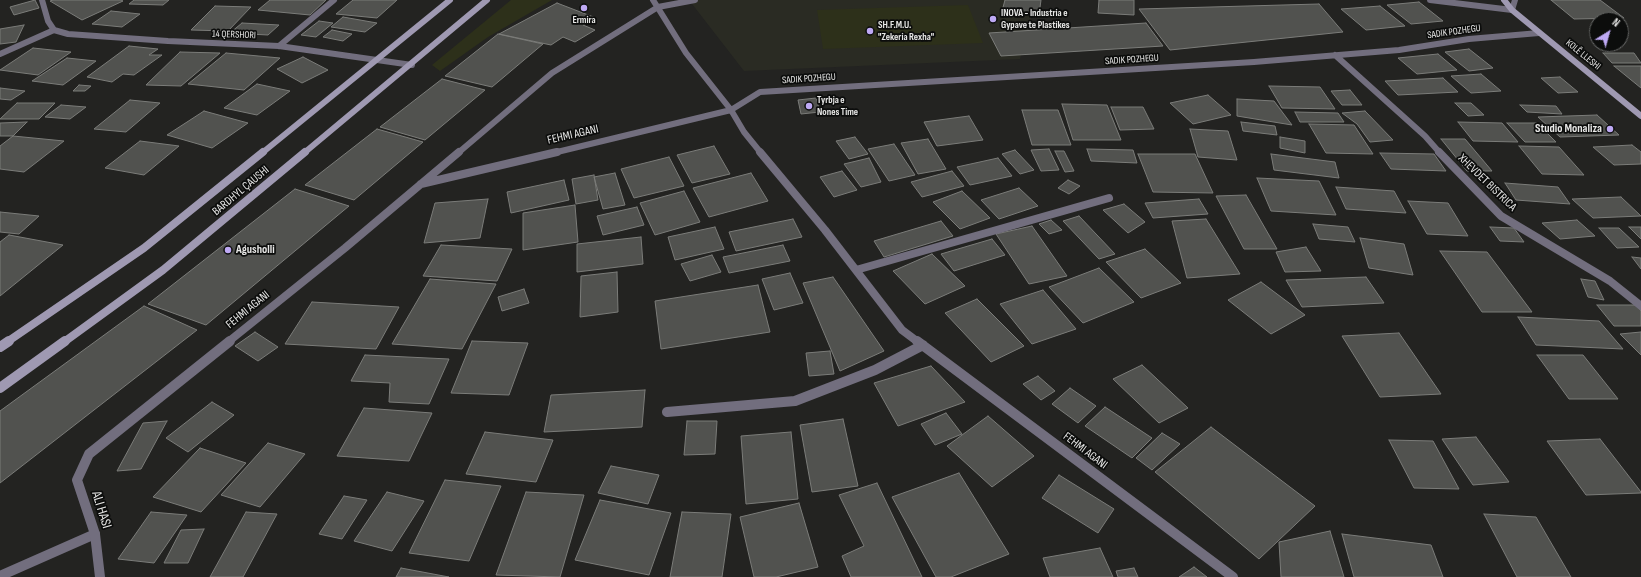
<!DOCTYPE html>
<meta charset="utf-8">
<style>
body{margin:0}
#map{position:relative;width:1641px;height:577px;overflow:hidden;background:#232321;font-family:"Sofia Sans Condensed",sans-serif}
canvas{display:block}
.north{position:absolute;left:1589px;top:12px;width:40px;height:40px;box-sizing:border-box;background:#0c0d0c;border:1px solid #646564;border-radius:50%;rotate:37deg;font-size:11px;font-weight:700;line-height:16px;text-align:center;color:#e8e8e7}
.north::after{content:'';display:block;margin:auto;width:14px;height:18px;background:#bea9f4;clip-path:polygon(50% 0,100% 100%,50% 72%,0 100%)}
</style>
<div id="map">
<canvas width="1641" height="577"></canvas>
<div class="north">N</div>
</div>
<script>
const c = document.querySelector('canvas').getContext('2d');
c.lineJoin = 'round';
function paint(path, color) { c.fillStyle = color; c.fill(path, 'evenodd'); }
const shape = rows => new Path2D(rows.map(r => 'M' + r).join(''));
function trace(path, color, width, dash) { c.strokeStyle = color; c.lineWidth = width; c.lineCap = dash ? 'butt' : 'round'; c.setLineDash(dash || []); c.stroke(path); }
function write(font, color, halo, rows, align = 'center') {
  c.font = font + ' "Sofia Sans Condensed",sans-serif'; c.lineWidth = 3.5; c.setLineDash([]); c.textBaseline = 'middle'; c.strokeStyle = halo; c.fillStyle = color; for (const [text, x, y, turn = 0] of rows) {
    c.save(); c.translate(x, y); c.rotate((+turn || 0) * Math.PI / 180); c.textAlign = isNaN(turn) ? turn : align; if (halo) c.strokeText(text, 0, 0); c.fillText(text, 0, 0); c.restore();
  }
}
paint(shape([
 [689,0,1036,0,1020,59,744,71]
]), '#2a2b23');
paint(shape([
 [511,0,552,0,488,37,440,71,432,65],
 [968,5,983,43,823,49,817,10]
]), '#2d301a');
const building = shape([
 [35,0,39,8,14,15,10,7,35,0],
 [53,0,121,0,123,1,82,20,50,1,53,0],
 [134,0,169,0,163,5,129,4,134,0],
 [270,0,326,0,310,15,258,10,270,0],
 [353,0,397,0,377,18,336,14,353,0],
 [1005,0,1041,0,1039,15,1002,11,1005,0],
 [1099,0,1134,0,1134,15,1098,13,1099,0],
 [1551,0,1600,0,1624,18,1574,19,1551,0],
 [1419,2,1443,21,1411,24,1387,5,1419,2],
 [557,3,596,18,583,25,595,30,575,42,563,37,551,45,499,34,557,3],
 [1319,4,1343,32,1170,50,1139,9,1319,4],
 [215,6,251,7,228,31,191,30,215,6],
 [1380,6,1405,26,1366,30,1341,9,1380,6],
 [111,11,140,14,122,27,92,24,111,11],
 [343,17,377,23,365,32,331,27,343,17],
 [319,21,333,23,316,37,301,35,319,21],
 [242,23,279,25,268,35,230,33,242,23],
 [1146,23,1163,46,1001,56,989,33,1146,23],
 [24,25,16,42,0,44,0,29,24,25],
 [332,30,352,34,343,41,323,37,332,30],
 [498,34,543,44,492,87,445,76,498,34],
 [129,46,158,49,149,55,162,55,134,75,123,74,112,82,87,77,129,46],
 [33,48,71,52,38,75,0,70,33,48],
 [1469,49,1493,68,1469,71,1445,52,1469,49],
 [180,52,220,53,181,86,146,85,180,52],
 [226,53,280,58,244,90,188,84,226,53],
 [1603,53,1634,53,1641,63,1612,63,1603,53],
 [1438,54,1457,70,1417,74,1398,58,1438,54],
 [303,57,328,70,302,83,277,69,303,57],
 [67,58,96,61,63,85,32,81,67,58],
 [1614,66,1641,66,1641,88,1614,66],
 [1481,74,1501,91,1471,93,1451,76,1481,74],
 [1560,77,1578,92,1558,93,1541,78,1560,77],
 [1443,78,1458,92,1398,95,1385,81,1443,78],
 [442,79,485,90,425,140,380,127,442,79],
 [257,84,290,91,257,115,224,108,257,84],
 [79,85,91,86,85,91,73,91,79,85],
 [1269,86,1320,87,1335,109,1282,108,1269,86],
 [0,88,25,91,11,100,0,99,0,88],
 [1350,90,1362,105,1342,105,1331,91,1350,90],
 [1208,95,1231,115,1193,124,1170,103,1208,95],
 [816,98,820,112,801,114,798,100,816,98],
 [1237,99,1274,101,1292,125,1237,116,1237,99],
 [130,100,160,103,126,132,94,129,130,100],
 [17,103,55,103,39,119,0,119,17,103],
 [1455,103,1471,103,1484,115,1468,116,1455,103],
 [1062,104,1107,105,1121,140,1073,140,1062,104],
 [61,105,86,107,70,119,45,117,61,105],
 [1520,105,1556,106,1562,114,1527,112,1520,105],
 [1111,107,1143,107,1154,129,1120,130,1111,107],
 [1022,110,1058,110,1071,145,1032,145,1022,110],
 [204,111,248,123,212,148,167,135,204,111],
 [1365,111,1393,140,1370,142,1357,124,1342,113,1365,111],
 [1295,112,1338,113,1344,122,1300,122,1295,112],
 [1597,115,1619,135,1560,137,1538,117,1597,115],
 [969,116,983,140,937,146,924,122,969,116],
 [27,122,13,136,0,136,0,123,27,122],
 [1241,122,1275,126,1277,135,1243,131,1241,122],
 [1458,122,1502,123,1518,142,1473,141,1458,122],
 [1507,123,1537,123,1556,142,1525,142,1507,123],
 [1309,124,1354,125,1373,154,1326,153,1309,124],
 [377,129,423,142,354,200,305,185,377,129],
 [1190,129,1228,131,1237,160,1198,157,1190,129],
 [13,136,64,141,24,172,0,169,0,146,13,136],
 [855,137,868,154,849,159,836,141,855,137],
 [1280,137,1305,141,1305,153,1280,148,1280,137],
 [928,139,946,169,918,174,901,143,928,139],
 [1441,139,1465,139,1492,171,1467,171,1441,139],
 [140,141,179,146,144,175,105,168,140,141],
 [894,144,915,175,889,181,868,149,894,144],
 [1632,145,1641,152,1641,164,1614,165,1593,147,1632,145],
 [714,146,730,174,692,183,677,155,714,146],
 [1519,146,1559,147,1584,175,1542,174,1519,146],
 [1049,149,1059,170,1041,171,1031,150,1049,149],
 [1087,149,1133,150,1137,163,1091,161,1087,149],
 [1015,150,1034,170,1020,174,1002,154,1015,150],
 [1055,151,1064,151,1074,171,1065,172,1055,151],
 [1380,153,1434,154,1446,171,1391,169,1380,153],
 [1138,154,1195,154,1213,193,1153,192,1138,154],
 [1271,154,1335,162,1339,178,1274,170,1271,154],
 [669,157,684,186,634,198,621,169,669,157],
 [869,158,881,182,861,187,844,164,869,158],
 [998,158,1012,176,970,185,957,167,998,158],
 [842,171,857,190,834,197,820,177,842,171],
 [952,171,964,186,922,197,911,182,952,171],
 [615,173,625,205,603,209,594,177,615,173],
 [751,173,768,201,709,217,693,188,751,173],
 [594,175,598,200,576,204,572,179,594,175],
 [1257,178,1319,181,1336,215,1271,211,1257,178],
 [564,180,569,200,511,213,507,192,564,180],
 [1068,180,1080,186,1069,194,1058,188,1068,180],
 [1505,183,1558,187,1570,204,1516,200,1505,183],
 [1336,187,1394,191,1406,213,1346,209,1336,187],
 [1019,188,1038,206,999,219,981,200,1019,188],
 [295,189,349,206,206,325,148,304,295,189],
 [684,191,700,222,655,235,640,203,684,191],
 [962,191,990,218,960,229,933,202,962,191],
 [1246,195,1277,249,1244,249,1216,196,1246,195],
 [1621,197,1641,216,1593,218,1572,199,1621,197],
 [488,199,480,238,424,243,435,203,488,199],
 [1199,199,1208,214,1153,218,1145,203,1199,199],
 [1408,201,1448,203,1468,236,1427,234,1408,201],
 [1124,204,1145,222,1128,233,1103,210,1124,204],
 [575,205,578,242,523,250,523,213,575,205],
 [637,207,644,225,603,235,597,216,637,207],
 [0,212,39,216,19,234,0,232,0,212],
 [1079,216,1115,254,1099,259,1063,221,1079,216],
 [793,219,802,237,736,251,729,232,793,219],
 [1206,219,1240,274,1187,278,1172,221,1206,219],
 [1051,220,1062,230,1049,234,1039,224,1051,220],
 [1577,220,1595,236,1560,239,1542,223,1577,220],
 [941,221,953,236,884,257,874,241,941,221],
 [1313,224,1348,227,1355,242,1319,239,1313,224],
 [1032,226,1067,276,1029,284,996,234,1032,226],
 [715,227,724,249,675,260,668,237,715,227],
 [1490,227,1514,228,1524,242,1500,241,1490,227],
 [1629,227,1641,227,1641,239,1629,227],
 [1599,228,1619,228,1639,247,1617,248,1599,228],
 [9,235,63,245,0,296,0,242,9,235],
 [641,237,643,264,577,272,577,244,641,237],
 [1360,238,1404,244,1413,275,1369,268,1360,238],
 [992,239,1005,255,954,271,941,254,992,239],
 [441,245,512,249,497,281,423,276,441,245],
 [783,245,790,261,729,273,723,257,783,245],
 [1306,247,1321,271,1285,272,1276,252,1306,247],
 [1145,249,1181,283,1141,298,1106,262,1145,249],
 [1440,251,1487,252,1532,312,1482,312,1440,251],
 [932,254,965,286,925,304,893,271,932,254],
 [712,255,721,272,690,281,681,264,712,255],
 [1632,257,1641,258,1641,269,1632,257],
 [1099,268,1134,302,1083,323,1049,287,1099,268],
 [617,272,618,312,580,317,581,276,617,272],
 [790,273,803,303,774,310,762,279,790,273],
 [833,277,884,351,840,371,803,283,833,277],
 [1366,277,1384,303,1302,307,1286,280,1366,277],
 [430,279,496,284,462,349,392,344,430,279],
 [1581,279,1595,281,1604,300,1588,297,1581,279],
 [1261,282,1305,315,1271,334,1228,300,1261,282],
 [758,285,770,332,661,349,655,301,758,285],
 [524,289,529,303,502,311,498,297,524,289],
 [1043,290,1076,329,1032,344,1000,304,1043,290],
 [977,299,1024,346,991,362,945,313,977,299],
 [312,302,399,307,376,349,285,344,312,302],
 [1597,305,1636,305,1641,311,1641,326,1614,326,1597,305],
 [144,306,197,330,0,483,0,411,144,306],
 [1518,317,1599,321,1623,349,1536,345,1518,317],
 [255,332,278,347,258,361,235,346,255,332],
 [1641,332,1641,355,1620,334,1641,332],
 [1399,333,1441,394,1380,397,1342,336,1399,333],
 [472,341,528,343,509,395,451,393,472,341],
 [830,351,834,374,809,376,806,353,830,351],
 [365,355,449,359,429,404,389,402,390,383,351,381,365,355],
 [1537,355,1583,355,1618,399,1569,399,1537,355],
 [1142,365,1188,408,1159,423,1113,379,1142,365],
 [931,366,965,402,898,426,874,383,931,366],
 [1038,376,1055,391,1041,400,1023,384,1038,376],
 [1070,388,1096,406,1078,423,1052,404,1070,388],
 [645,390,642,427,544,432,551,395,645,390],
 [212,402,234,415,188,452,166,438,212,402],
 [1105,407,1152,438,1132,458,1085,426,1105,407],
 [364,408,432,413,409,461,337,456,364,408],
 [946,413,962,434,935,445,921,424,946,413],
 [988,416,1034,456,992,487,947,446,988,416],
 [843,419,858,486,812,492,800,425,843,419],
 [167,421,141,469,117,471,143,423,167,421],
 [687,421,717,421,715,454,684,455,687,421],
 [1211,427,1315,506,1259,559,1155,472,1211,427],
 [485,432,553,440,536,482,466,474,485,432],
 [791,432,798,499,746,504,741,436,791,432],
 [1162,433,1180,444,1152,470,1136,458,1162,433],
 [1476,437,1509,482,1473,485,1442,439,1476,437],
 [1600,439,1641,492,1641,493,1586,495,1547,441,1600,439],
 [1389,440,1433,441,1459,489,1414,488,1389,440],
 [268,443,305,454,260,507,221,495,268,443],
 [200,448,246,463,201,512,153,497,200,448],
 [611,466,659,475,648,504,598,493,611,466],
 [959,473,1009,554,951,577,936,577,892,497,959,473],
 [1059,475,1114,509,1098,533,1042,498,1059,475],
 [445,480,501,486,469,561,409,553,445,480],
 [877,483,922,577,851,577,842,556,864,546,839,495,877,483],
 [387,492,424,501,392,551,354,541,387,492],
 [526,492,584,495,560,577,496,575,526,492],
 [344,496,367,500,342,539,319,534,344,496],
 [600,500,671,513,649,575,575,560,600,500],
 [799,503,818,567,776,577,754,577,740,517,799,503],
 [151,512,187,515,154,563,118,559,151,512],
 [246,512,277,514,243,577,210,577,246,512],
 [682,512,731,514,722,577,670,577,682,512],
 [1484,514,1536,517,1571,577,1517,577,1484,514],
 [204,529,188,563,164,563,181,530,204,529],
 [1330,531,1344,577,1281,577,1279,542,1330,531],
 [1342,534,1431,545,1443,577,1354,577,1342,534],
 [1100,548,1113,577,1050,577,1043,558,1100,548],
 [1194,567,1207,577,1179,577,1194,567],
 [401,568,449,577,396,577,401,568],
 [1134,568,1138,577,1118,577,1116,571,1134,568]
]);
paint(building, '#51524f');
trace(building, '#7b7c79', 1);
trace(shape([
 [1430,0,1512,10],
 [658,7,695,0],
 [0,54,54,30]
]), '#726e7e', 6);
trace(shape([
 [2,575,95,534]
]), '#726e7e', 10);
trace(shape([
 [42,0,48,21,54,30,68,34,168,41,279,46,412,65],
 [653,0,686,53,731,110,744,132,761,153],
 [1512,10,1515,0],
 [279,46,334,0],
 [1335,55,1425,136,1440,153],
 [458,153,552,73,658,7],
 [553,153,731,110,760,92,1254,62,1399,50,1469,39,1539,33]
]), '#726e7e', 6);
trace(shape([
 [760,152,825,230,902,330,918,342],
 [1439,152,1501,216,1610,281,1641,306],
 [421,184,557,152],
 [856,270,1109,198],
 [228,342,345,248,459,152]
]), '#726e7e', 8);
trace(shape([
 [917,341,1233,577],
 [667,412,795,401,875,370,923,345],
 [100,577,95,534,77,480,89,454,230,341]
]), '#726e7e', 10);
trace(shape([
 [1504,0,1512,10,1641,116],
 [262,153,450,0],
 [304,153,487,0]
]), '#9f99b2', 6);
trace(shape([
 [7,342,144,248,263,152],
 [64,342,163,270,305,152]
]), '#9f99b2', 8);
trace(shape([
 [0,347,9,341],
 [0,388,65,341]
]), '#9f99b2', 10);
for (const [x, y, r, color] of [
 [584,8,4,"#bea9f4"],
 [993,19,4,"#bea9f4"],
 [870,31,4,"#bea9f4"],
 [809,106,4,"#bea9f4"],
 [1610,129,4,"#bea9f4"],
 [228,250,4,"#bea9f4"]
]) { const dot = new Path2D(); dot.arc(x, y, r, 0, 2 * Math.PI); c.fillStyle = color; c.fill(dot); trace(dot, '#0c0d0c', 1.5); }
write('bold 10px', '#e8e8e7', '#0c0d0c', [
 ["INOVA - Industria e",1001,13],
 ["Gypave te Plastikes",1001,25],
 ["Ermira",584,20,"center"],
 ["SH.F.M.U.",878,25],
 ["\"Zekeria Rexha\"",878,37],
 ["Tyrbja e",817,100],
 ["Nones Time",817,112]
], 'left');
write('10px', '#e8e8e7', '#0c0d0c', [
 ["SADIK POZHEGU",1454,32,-8],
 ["14 QERSHORI",234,35,2],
 ["KOLË LLESHI",1583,55,39],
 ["SADIK POZHEGU",1132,60,-4],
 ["SADIK POZHEGU",809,79,-4]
]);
write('bold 12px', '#e8e8e7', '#0c0d0c', [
 ["Studio Monaliza",1602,129],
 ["Agusholli",236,250,"left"]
], 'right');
write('12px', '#e8e8e7', '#0c0d0c', [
 ["FEHMI AGANI",573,135,-13],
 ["XHEVDET BISTRICA",1487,183,44],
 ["BARDHYL ÇAUSHI",241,191,-40],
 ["FEHMI AGANI",248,310,-39],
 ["FEHMI AGANI",1085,451,37]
]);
write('14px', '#e8e8e7', '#0c0d0c', [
 ["ALI HASI",101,510,73]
]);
</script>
